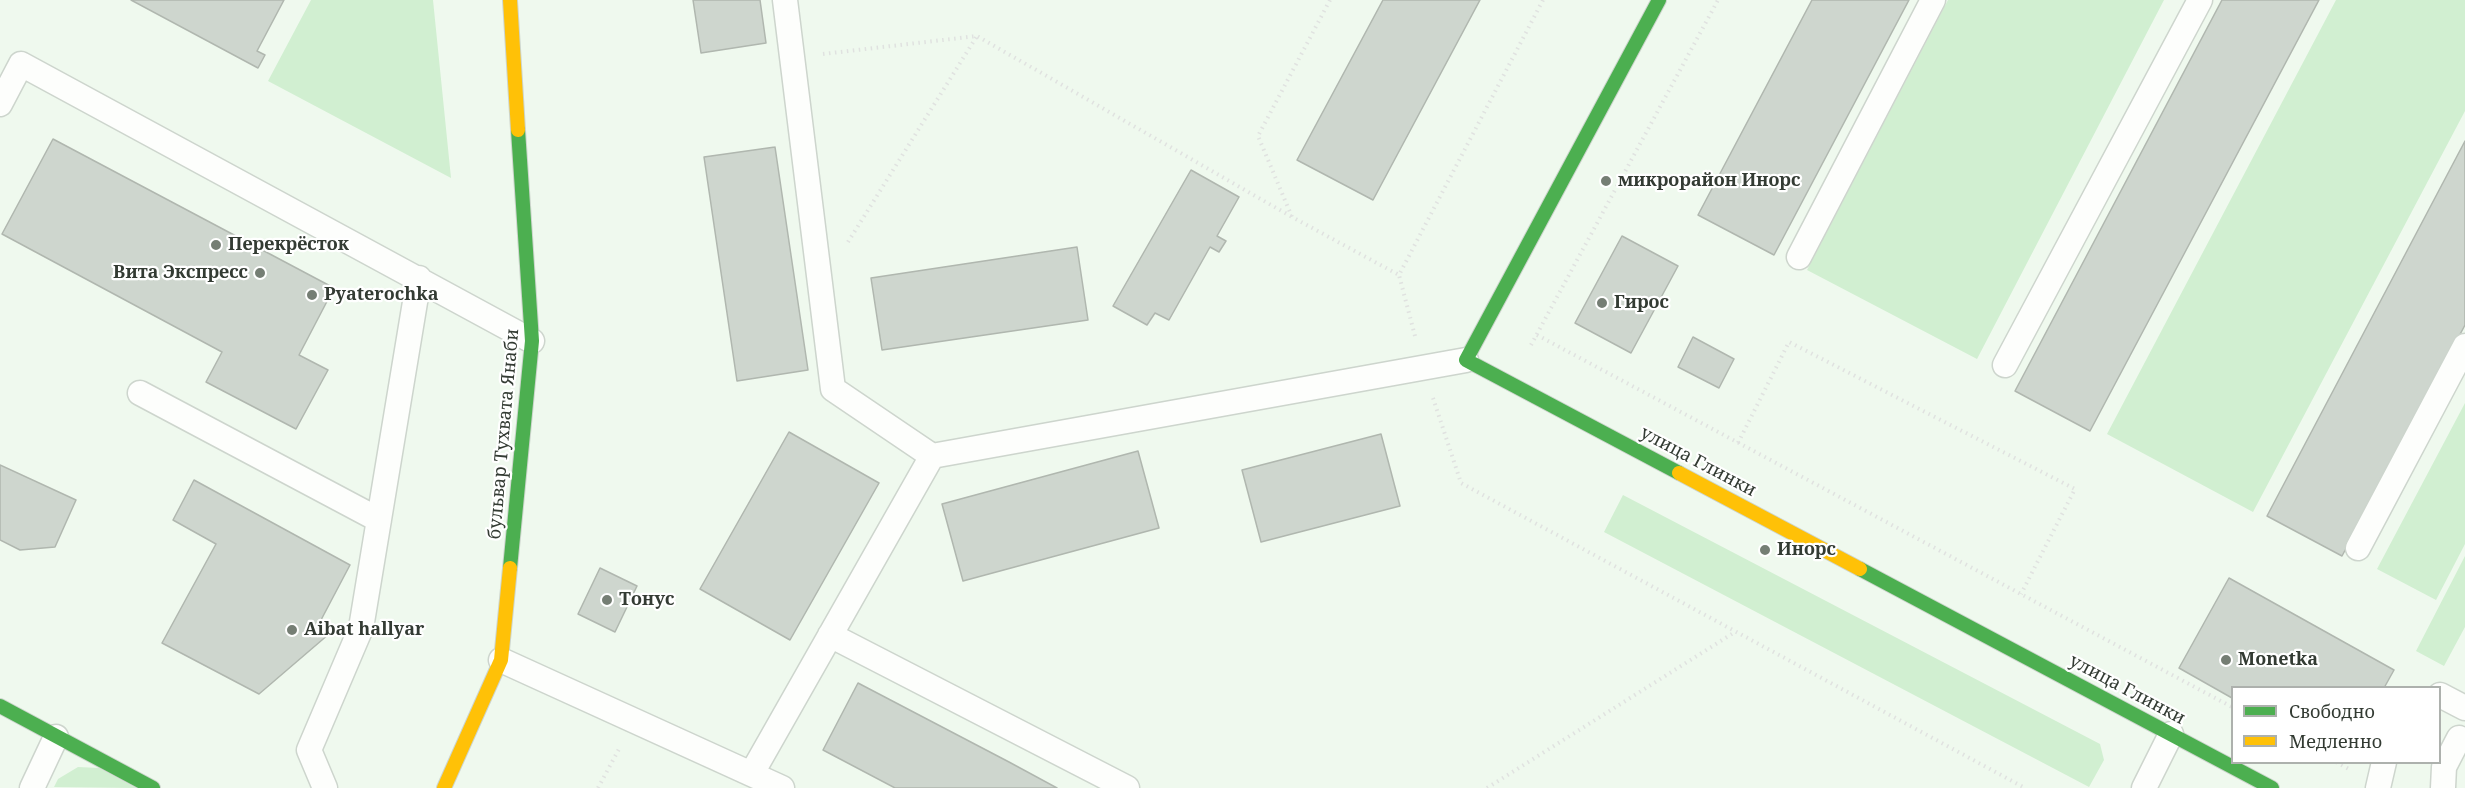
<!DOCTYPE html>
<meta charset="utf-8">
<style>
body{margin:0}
#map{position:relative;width:2465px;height:788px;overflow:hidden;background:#eff9ee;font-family:"Noto Serif",serif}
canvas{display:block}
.legend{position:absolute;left:2231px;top:686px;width:210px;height:78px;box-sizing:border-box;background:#fff;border:2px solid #adb1ad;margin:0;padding:8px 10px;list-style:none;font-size:18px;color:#333b33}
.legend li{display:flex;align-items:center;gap:12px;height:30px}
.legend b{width:30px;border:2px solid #adb1ad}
</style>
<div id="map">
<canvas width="2465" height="788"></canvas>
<ul class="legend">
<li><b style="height:8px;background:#4caf50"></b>Свободно</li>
<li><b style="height:8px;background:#ffc107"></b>Медленно</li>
</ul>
</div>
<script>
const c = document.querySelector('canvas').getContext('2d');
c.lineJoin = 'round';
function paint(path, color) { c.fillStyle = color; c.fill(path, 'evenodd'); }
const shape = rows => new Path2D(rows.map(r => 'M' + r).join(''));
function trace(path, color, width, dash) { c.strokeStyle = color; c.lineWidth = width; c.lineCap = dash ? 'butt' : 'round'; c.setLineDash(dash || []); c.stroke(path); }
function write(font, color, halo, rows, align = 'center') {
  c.font = font + ' "Noto Serif",serif'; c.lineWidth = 4.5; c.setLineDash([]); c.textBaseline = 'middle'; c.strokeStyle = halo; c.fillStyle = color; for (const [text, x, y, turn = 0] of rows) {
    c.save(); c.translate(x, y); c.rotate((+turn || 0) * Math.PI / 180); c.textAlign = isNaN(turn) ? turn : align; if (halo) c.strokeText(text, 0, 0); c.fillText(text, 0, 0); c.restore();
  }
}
paint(shape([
 [311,0,433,0,451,178,268,81],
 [1948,0,2164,0,1977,359,1807,270],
 [2336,0,2465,0,2465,111,2253,512,2107,434],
 [2465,403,2465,544,2436,600,2377,569],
 [1623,495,2100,744,2104,760,2089,787,1604,532],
 [2465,556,2465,627,2444,666,2416,651],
 [78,767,99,768,136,788,54,787,58,779]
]), '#d1efd1');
const building = shape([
 [131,0,284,0,257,51,265,55,258,68,131,0],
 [693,0,760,0,766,43,701,53,693,0],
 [1383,0,1480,0,1373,200,1297,160,1383,0],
 [1812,0,1909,0,1774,255,1698,215,1812,0],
 [2222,0,2319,0,2090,431,2015,391,2222,0],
 [53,139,334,288,299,355,328,370,296,429,206,382,222,352,2,234,53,139],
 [2465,141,2465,325,2342,556,2267,516,2465,141],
 [775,147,808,370,737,381,704,157,775,147],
 [1191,170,1239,197,1217,236,1226,241,1219,252,1210,247,1169,320,1155,313,1147,325,1113,306,1191,170],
 [1622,236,1678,266,1631,353,1575,323,1622,236],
 [1077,247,1088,320,882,350,871,278,1077,247],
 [1693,337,1734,359,1719,388,1678,367,1693,337],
 [789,432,879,483,790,640,700,589,789,432],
 [1381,434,1400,506,1261,542,1242,470,1381,434],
 [1138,451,1159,528,963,581,942,504,1138,451],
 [0,465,76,500,55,547,20,550,0,540,0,465],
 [194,480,350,565,321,620,336,628,259,694,162,643,216,544,173,520,194,480],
 [600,568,637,586,615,632,578,614,600,568],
 [2229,578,2394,670,2384,688,2232,688,2232,698,2179,668,2229,578],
 [858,683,1009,762,1057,788,895,788,823,750,858,683]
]);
paint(building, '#ced6ce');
trace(building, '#b0b7af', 1.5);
const lane = shape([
 [785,0,833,389,932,456],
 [0,104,21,64,532,341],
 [1799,257,1933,0],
 [2005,365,2200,0],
 [140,393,379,520],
 [2358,548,2465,346],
 [830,635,1127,788],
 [501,660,782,788],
 [2440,695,2465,708],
 [752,773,932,456,1466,360],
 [32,788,56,737],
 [325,788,309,750,361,628,419,278],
 [2144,788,2171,734],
 [2378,788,2384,762],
 [2443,788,2444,767,2459,738]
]);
const fast = shape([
 [1659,0,1466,360,1679,473],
 [510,568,532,341,518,130],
 [1860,569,2272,788],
 [0,706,153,788]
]);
const slow = shape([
 [510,0,518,130],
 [1679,473,1860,569],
 [444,788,501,660,510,568]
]);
trace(lane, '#cdd5cd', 27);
trace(fast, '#cdd5cd', 16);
trace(slow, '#cdd5cd', 16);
trace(shape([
 [1330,0,1258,136,1292,217,1399,275],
 [823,54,977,36,1292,217],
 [848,242,977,36],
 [1537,335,2232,707],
 [1415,336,1399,275,1543,0],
 [1531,345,1718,0],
 [1433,398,1461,483,2025,788],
 [1738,443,1789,342,2075,489,2021,594],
 [2336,762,2349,769],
 [598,788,619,749],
 [1487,788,1735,632]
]), '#e0e2e0', 4, [1.5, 4.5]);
trace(lane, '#fdfefc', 24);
trace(fast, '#4caf50', 14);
trace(slow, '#ffc107', 14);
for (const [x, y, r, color] of [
 [1606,181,6,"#757e74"],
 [216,245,6,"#757e74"],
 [260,273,6,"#757e74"],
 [312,295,6,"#757e74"],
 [1602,303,6,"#757e74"],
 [1765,550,6,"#757e74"],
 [607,600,6,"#757e74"],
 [292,630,6,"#757e74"],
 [2226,660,6,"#757e74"]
]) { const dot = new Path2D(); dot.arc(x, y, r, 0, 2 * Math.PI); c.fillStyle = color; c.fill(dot); trace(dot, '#fff', 2); }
write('bold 18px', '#333b33', '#fff', [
 ["микрорайон Инорс",1618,181],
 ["Перекрёсток",228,245],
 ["Вита Экспресс",248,273,"right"],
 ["Pyaterochka",324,295],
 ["Гирос",1614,303],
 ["Инорс",1777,550],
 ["Тонус",619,600],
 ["Aibat hallyar",304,630],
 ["Monetka",2238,660]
], 'left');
write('18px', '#333b33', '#fff', [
 ["бульвар Тухвата Янаби",504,434,-85],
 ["улица Глинки",1698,462,28],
 ["улица Глинки",2127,690,28]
]);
</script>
